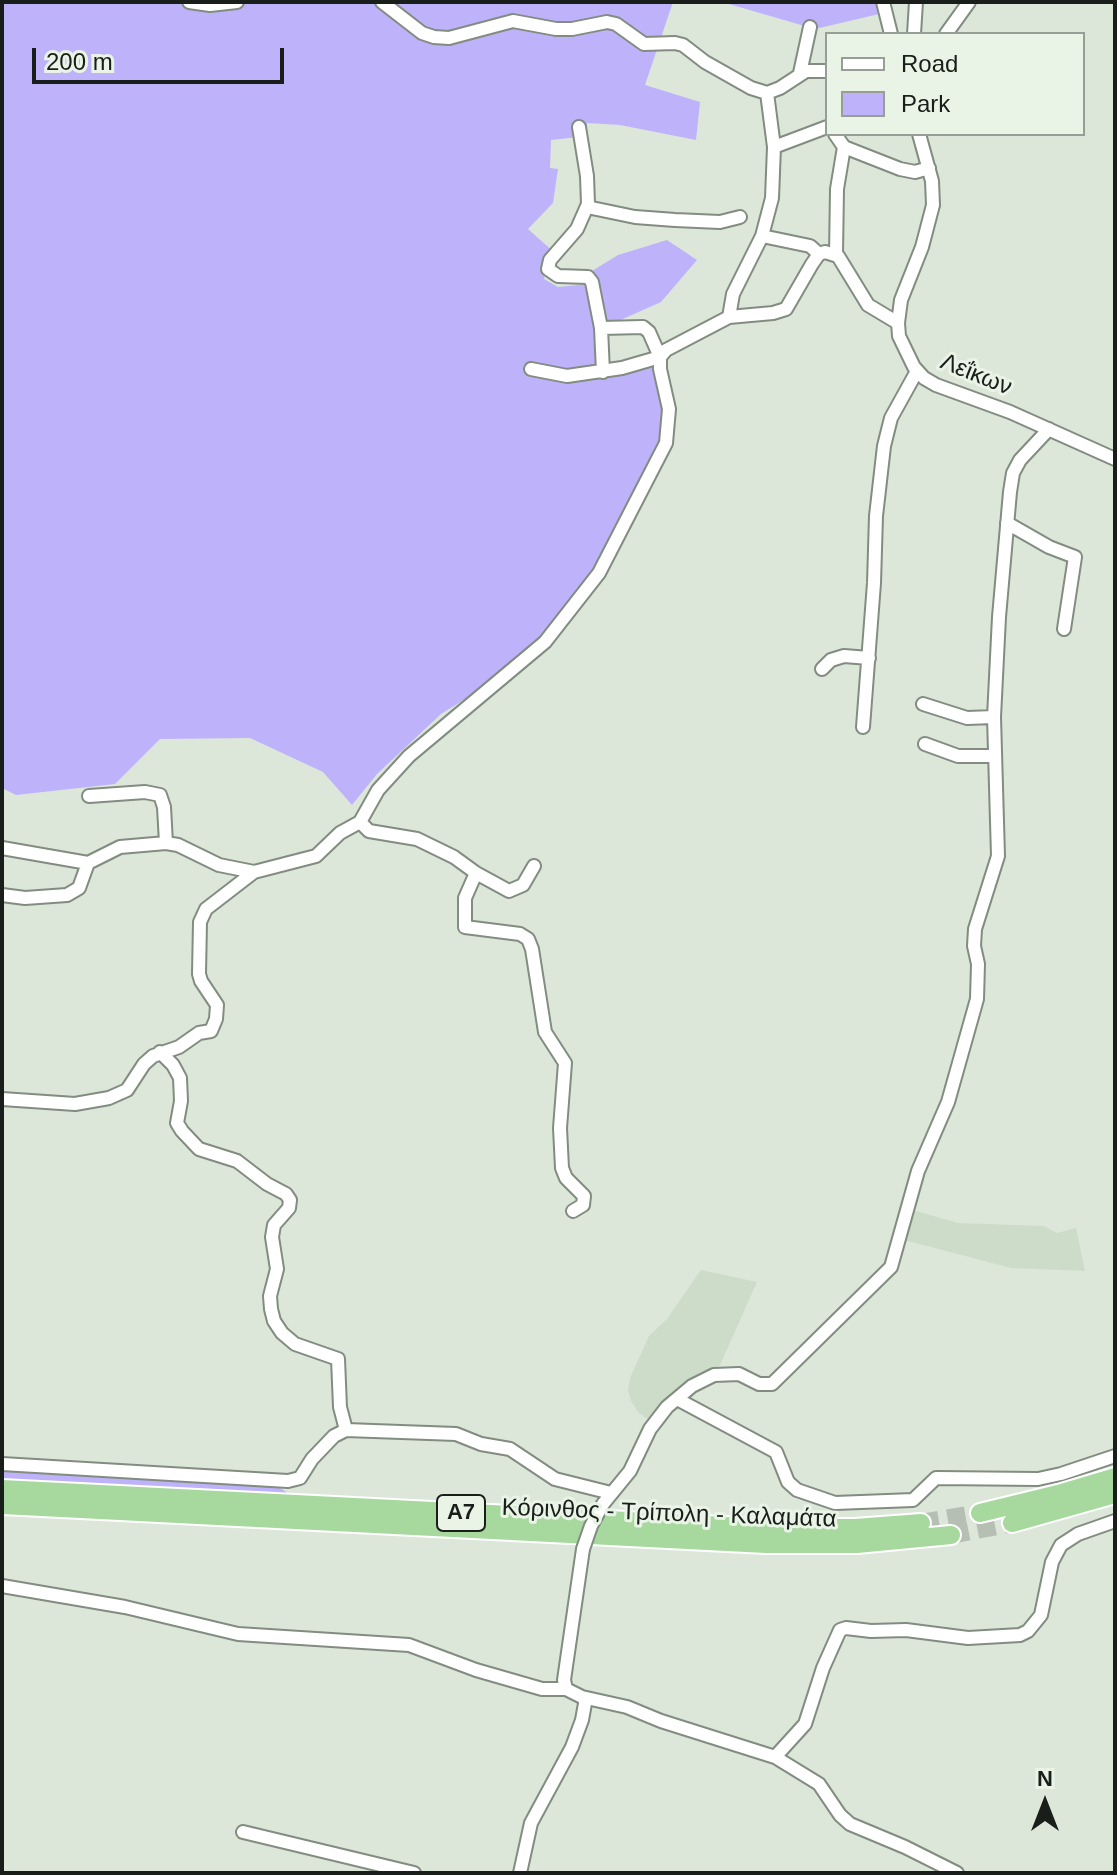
<!DOCTYPE html>
<meta charset="utf-8">
<style>
body{margin:0}
#map{position:relative;width:1117px;height:1875px;overflow:hidden;background:#dce7da;font-family:Arial,sans-serif}
canvas{display:block}
.frame{position:absolute;inset:0;border:4px solid #1a1e1a;pointer-events:none}
.legend{position:absolute;left:825px;top:32px;width:260px;height:104px;box-sizing:border-box;background:#e9f4e7;border:2px solid #969e95;margin:0;padding:10px 14px;list-style:none;font-size:24px;color:#1a1e1a}
.legend li{display:flex;align-items:center;gap:16px;height:40px}
.legend b{width:40px;border:2px solid #969e95}
.north{position:absolute;left:1005px;top:1763px;width:80px;height:80px;-webkit-text-stroke:6px #e9f4e7;paint-order:stroke;rotate:0deg;font-size:22px;font-weight:700;line-height:32px;text-align:center;color:#1a1e1a}
.north::after{content:'';display:block;margin:auto;width:28px;height:36px;background:#1a1e1a;clip-path:polygon(50% 0,100% 100%,50% 72%,0 100%)}
.scale{position:absolute;left:32px;top:48px;width:252px;height:36px;box-sizing:border-box;border:4px solid #1a1e1a;border-top:0;padding-left:10px;font-size:24px;line-height:28px;white-space:nowrap;color:#1a1e1a;-webkit-text-stroke:6px #e9f4e7;paint-order:stroke}
</style>
<div id="map">
<canvas width="1117" height="1875"></canvas>
<div class="frame"></div>
<ul class="legend">
<li><b style="height:10px;background:#fff"></b>Road</li>
<li><b style="height:22px;background:#beb2fb"></b>Park</li>
</ul>
<div class="north">N</div>
<div class="scale">200 m</div>
</div>
<script>
const c = document.querySelector('canvas').getContext('2d');
c.lineJoin = 'round';
function paint(path, color) { c.fillStyle = color; c.fill(path, 'evenodd'); }
const shape = rows => new Path2D(rows.map(r => 'M' + r).join(''));
function trace(path, color, width, dash) { c.strokeStyle = color; c.lineWidth = width; c.lineCap = dash ? 'butt' : 'round'; c.setLineDash(dash || []); c.stroke(path); }
function write(font, color, halo, rows, align = 'center') {
  c.font = font + ' Arial,sans-serif'; c.lineWidth = 6; c.setLineDash([]); c.textBaseline = 'middle'; c.strokeStyle = halo; c.fillStyle = color; for (const [text, x, y, turn = 0] of rows) {
    c.save(); c.translate(x, y); c.rotate((+turn || 0) * Math.PI / 180); c.textAlign = isNaN(turn) ? turn : align; if (halo) c.strokeText(text, 0, 0); c.fillText(text, 0, 0); c.restore();
  }
}
paint(shape([
 [912,1210,958,1223,1044,1226,1057,1233,1076,1228,1085,1271,1011,1268,904,1240],
 [701,1270,757,1282,720,1365,671,1398,650,1421,638,1412,631,1401,628,1390,630,1378,649,1336,667,1319]
]), '#ccdcc9');
paint(shape([
 [2,2,673,2,645,85,700,102,696,140,620,125,587,123,587,136,551,140,550,168,558,169,553,203,528,229,555,253,547,262,544,279,558,287,588,284,592,271,618,255,667,240,697,260,661,302,598,330,601,369,657,360,662,386,664,447,633,493,605,556,537,644,489,684,441,714,377,774,352,805,323,772,250,738,160,739,115,784,16,795,2,788],
 [722,2,876,2,879,14,815,29],
 [2,1470,277,1486,291,1495,2,1482]
]), '#beb2fb');
trace(shape([
 [921,1523,980,1513],
 [951,1535,1012,1523]
]), '#b5bfb4', 18, [18, 9]);
const minor = shape([
 [189,2,210,5,237,2],
 [382,2,422,33,434,37,449,38,513,21,556,29,572,29,607,22,616,24,644,44,675,43,683,45,705,62,751,88,767,93,780,88,806,71,827,71],
 [883,2,891,34],
 [914,34,916,2],
 [946,34,969,2],
 [800,73,810,27],
 [579,127,587,176,588,204,577,229,550,260,548,269,558,276,588,277,592,282,601,328,603,372],
 [835,134,844,147,900,169,915,172,929,168],
 [919,134,932,181,933,205,922,247,901,300,898,323,899,336,914,367,924,378,936,385,1010,412,1115,459],
 [774,147,827,127],
 [587,207,635,217,675,220,720,222,740,217],
 [762,236,810,246,819,254],
 [836,254,837,189,844,147],
 [729,317,733,294,762,236,772,198,774,147,767,93],
 [531,369,567,376,622,368,660,357,649,332,643,327,601,328],
 [1007,523,1049,547,1075,557,1064,629],
 [822,669,831,660,844,656,869,658],
 [923,704,967,718,994,717],
 [863,727,874,583,876,516,884,446,891,418,917,371],
 [925,744,958,756,995,756],
 [89,796,145,792,160,795,164,807,166,843],
 [360,822,369,831,417,839,454,857,476,873,509,891,523,885,534,866],
 [2,848,88,863,120,847,166,843,178,845,219,865,254,872,316,856,340,833,360,822,378,790,409,756,545,642,599,573,666,443,669,409,660,369,660,357,666,350,729,317,773,313,786,309,812,264,819,254,825,252,838,256,868,305,898,323],
 [476,873,465,898,465,927,520,934,528,939,532,949,545,1032,565,1063,560,1128,562,1168,566,1178,584,1196,583,1205,573,1211],
 [2,895,25,898,67,895,79,888,88,863],
 [160,1052,173,1065,180,1078,181,1101,177,1123,182,1131,199,1149,237,1161,267,1184,286,1194,290,1200,289,1208,274,1225,272,1237,277,1269,270,1296,271,1309,274,1321,282,1333,295,1344,338,1359,340,1407,346,1430],
 [2,1099,75,1104,109,1098,127,1090,144,1064,153,1056,179,1047,199,1033,211,1031,216,1019,217,1005,201,981,199,974,200,922,206,909,254,872],
 [677,1399,776,1452,788,1482,797,1490,835,1503,913,1500,936,1478,1038,1479,1061,1474,1115,1456],
 [2,1464,288,1481,300,1478,312,1459,334,1436,346,1430,456,1434,481,1444,510,1449,555,1479,611,1493],
 [603,1504,630,1471,650,1429,667,1407,692,1386,714,1375,739,1374,759,1384,772,1384,891,1267,918,1171,948,1102,977,999,978,964,974,946,975,929,998,856,994,717,999,617,1010,492,1013,473,1020,460,1049,429],
 [583,1549,564,1680,566,1689,582,1697,627,1707,661,1721,775,1757,819,1784,840,1815,850,1824,905,1847,957,1873],
 [2,1586,125,1607,238,1634,409,1645,476,1670,542,1689,566,1689],
 [775,1757,805,1724,823,1668,840,1630,846,1628,871,1631,906,1630,968,1638,1020,1635,1028,1631,1041,1615,1052,1562,1061,1545,1078,1534,1115,1521],
 [243,1832,414,1873],
 [520,1873,531,1823,572,1747,582,1720,586,1698]
]);
const highway = shape([
 [2,1489,765,1528,855,1528,921,1523],
 [2,1505,766,1544,857,1544,951,1535],
 [980,1513,1058,1494,1115,1477],
 [1012,1523,1115,1494]
]);
trace(minor, '#828c80', 16);
trace(highway, '#fff', 22);
trace(minor, '#fff', 12);
trace(highway, '#a7d99e', 18);
const minorBridge = shape([
 [583,1549,591,1526,603,1504]
]);
trace(minorBridge, '#828c80', 16, []);
trace(minorBridge, '#fff', 12);
for (const [x, y, w] of [
 [461,1513,48]
]) { const box = new Path2D(); box.roundRect(x - w / 2, y - 18, w, 36, 6); c.fillStyle = '#e9f4e7'; c.fill(box); trace(box, '#1a1e1a', 2); }
write('bold 22px', '#1a1e1a', null, [
 ["Α7",461,1513]
]);
write('24px', '#1a1e1a', '#e9f4e7', [
 ["Λεΐκων",976,375,22],
 ["Κόρινθος - Τρίπολη - Καλαμάτα",669,1514,2]
]);
</script>
